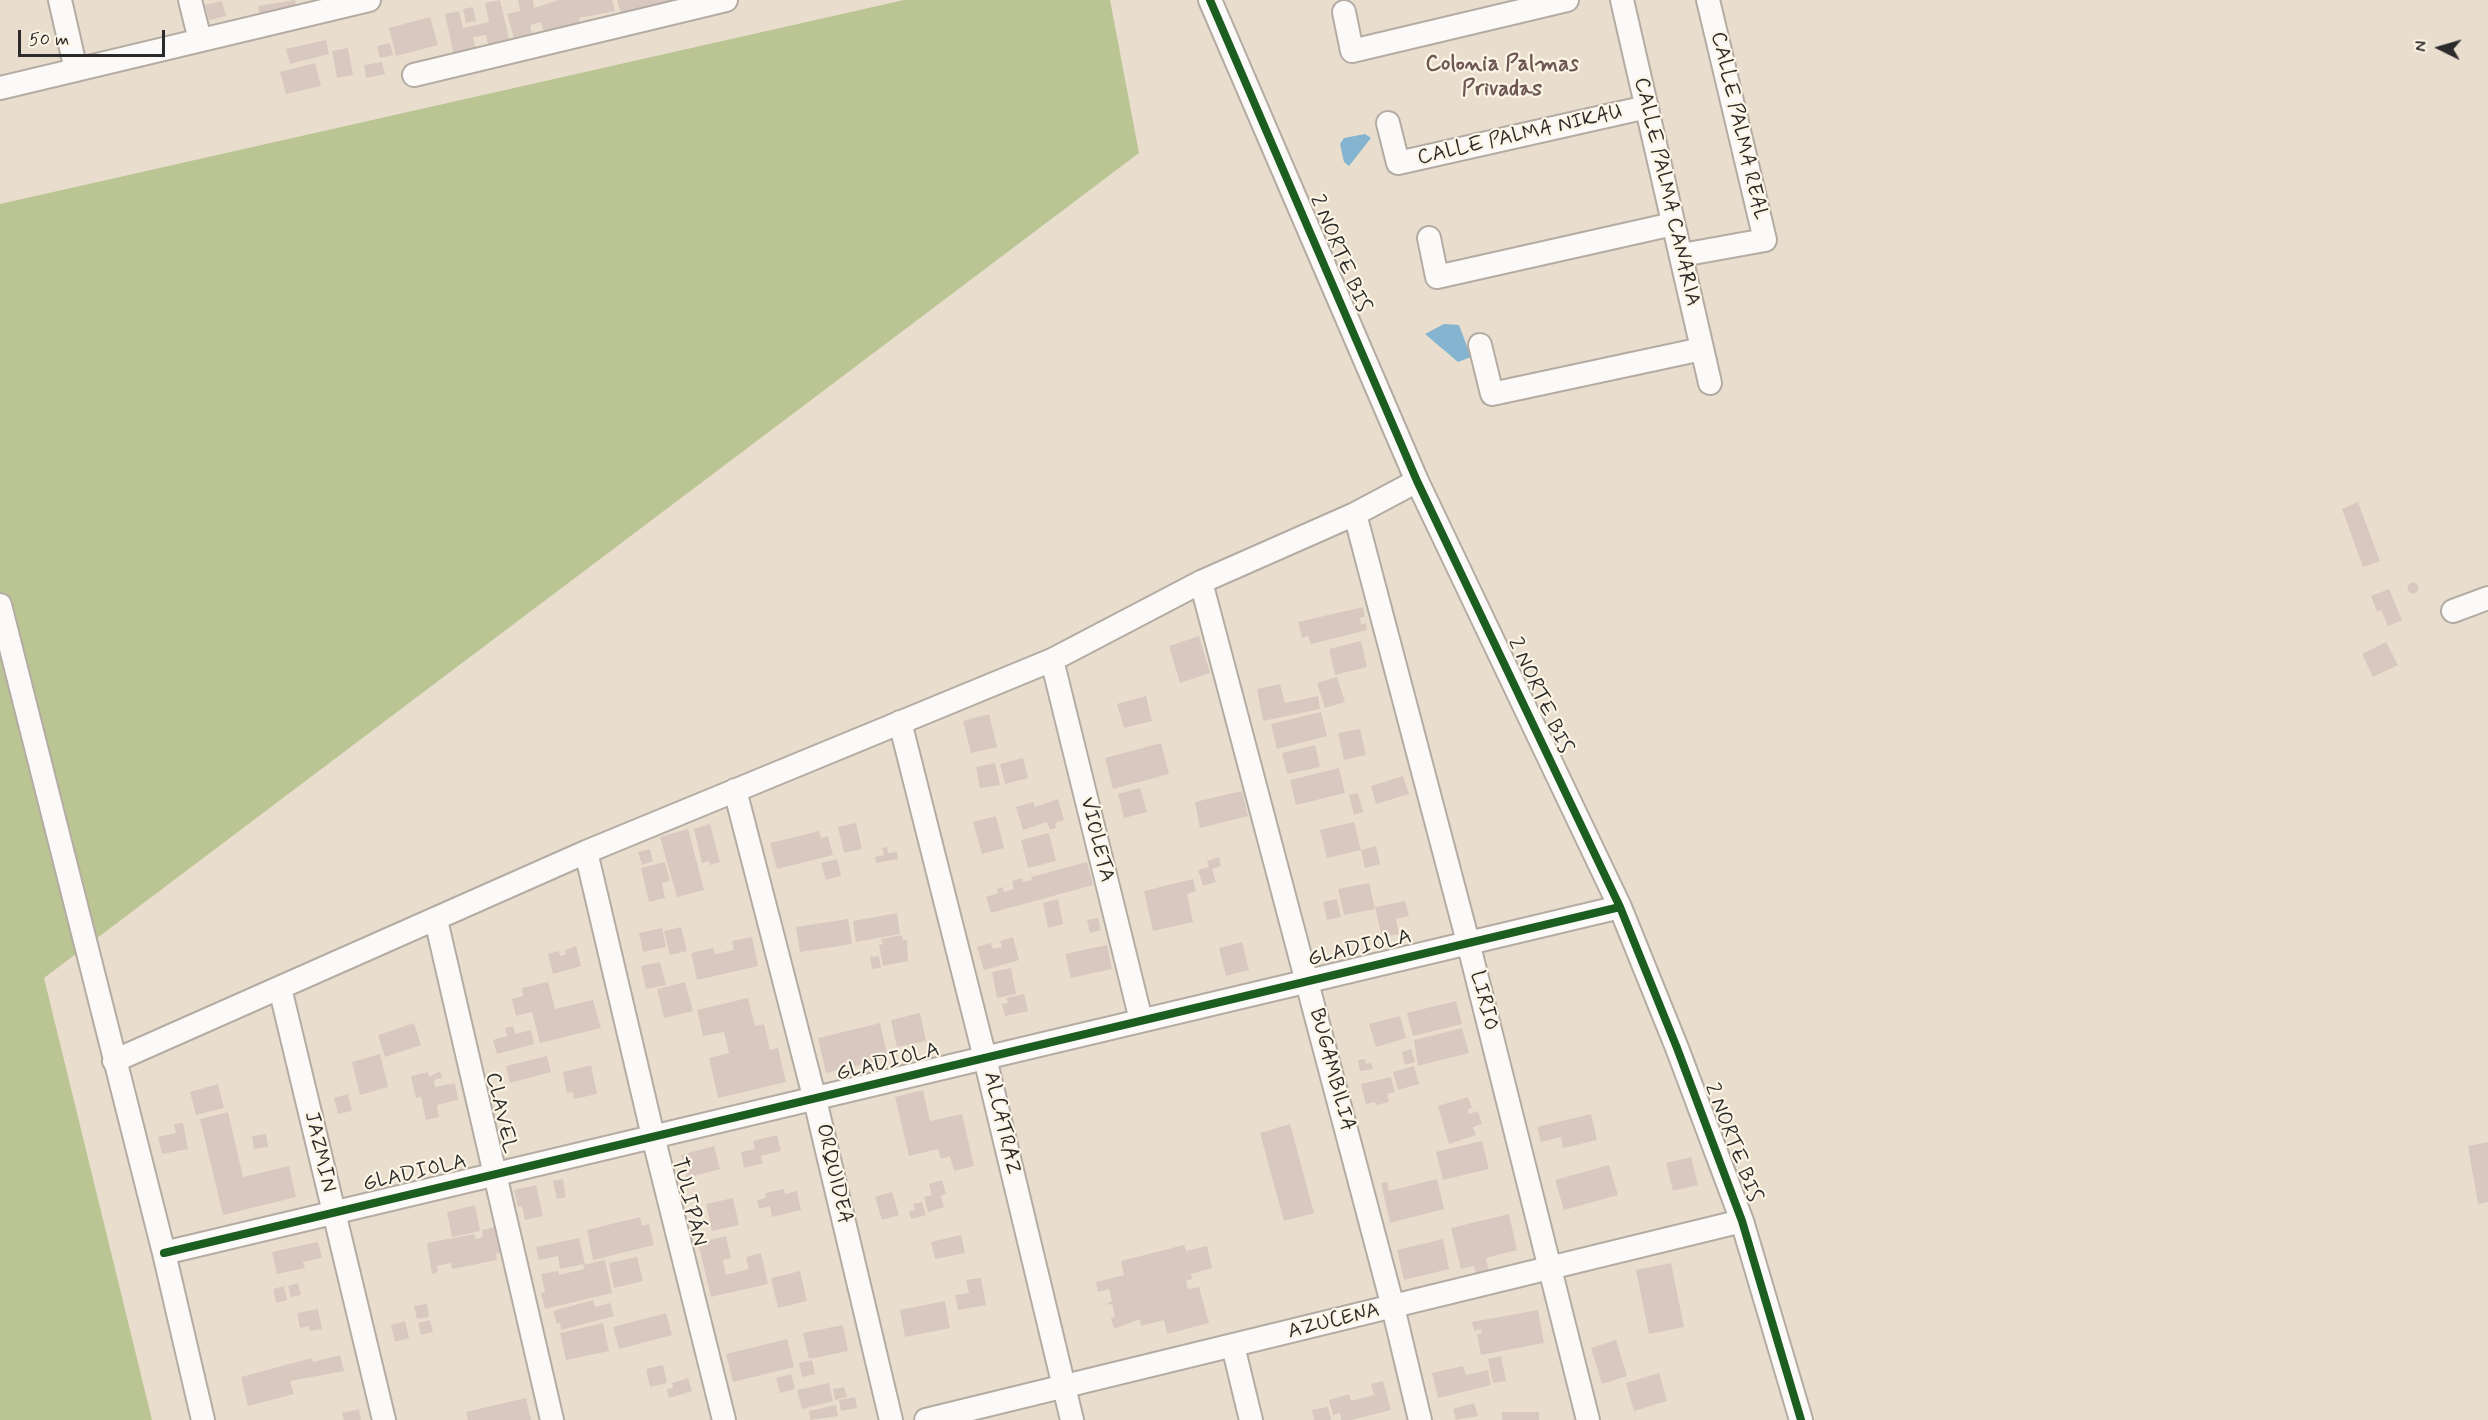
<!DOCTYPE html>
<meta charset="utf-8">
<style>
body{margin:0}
#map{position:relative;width:2488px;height:1420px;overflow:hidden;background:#e9dece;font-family:Mynerve,sans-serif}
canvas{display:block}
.north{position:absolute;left:2410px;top:18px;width:60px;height:60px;-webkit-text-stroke:4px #fcf5e5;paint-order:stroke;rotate:275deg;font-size:16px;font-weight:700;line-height:24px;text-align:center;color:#2b2b2b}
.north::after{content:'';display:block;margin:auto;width:21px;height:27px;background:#2b2b2b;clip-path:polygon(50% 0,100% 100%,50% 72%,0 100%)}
.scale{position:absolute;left:18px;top:30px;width:147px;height:27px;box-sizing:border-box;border:3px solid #2b2b2b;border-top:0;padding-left:8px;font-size:18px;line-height:21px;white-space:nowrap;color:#2b2b2b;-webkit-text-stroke:4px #fcf5e5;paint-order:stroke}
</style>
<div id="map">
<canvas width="2488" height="1420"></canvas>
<div class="north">N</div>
<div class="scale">50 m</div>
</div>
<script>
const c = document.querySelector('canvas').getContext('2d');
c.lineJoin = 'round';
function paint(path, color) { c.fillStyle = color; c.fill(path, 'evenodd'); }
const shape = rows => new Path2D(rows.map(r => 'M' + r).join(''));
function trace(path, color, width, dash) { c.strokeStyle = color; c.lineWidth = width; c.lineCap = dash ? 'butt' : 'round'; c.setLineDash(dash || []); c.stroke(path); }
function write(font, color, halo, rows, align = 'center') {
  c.font = font + ' Mynerve,sans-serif'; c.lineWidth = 4.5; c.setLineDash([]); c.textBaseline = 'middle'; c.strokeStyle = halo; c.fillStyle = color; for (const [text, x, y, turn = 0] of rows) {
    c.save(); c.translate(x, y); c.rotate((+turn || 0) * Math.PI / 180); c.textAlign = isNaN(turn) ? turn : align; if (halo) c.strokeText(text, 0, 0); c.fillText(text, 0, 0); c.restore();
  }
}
paint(shape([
 [904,0,1110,0,1139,153,44,978,152,1420,0,1420,0,204]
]), '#bac593');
paint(shape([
 [1365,134,1371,138,1349,166,1344,162,1340,144,1344,138],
 [1444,324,1459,325,1471,357,1458,362,1425,334]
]), '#84b4cf');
paint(shape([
 [295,0,297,13,260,20,258,6],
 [500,0,510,43,489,48,486,35,473,37,476,51,454,56,445,14,459,11,463,28,489,22,485,3],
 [518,0,533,0,534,8,559,0,612,0,615,11,579,18,581,26,566,30,566,26,544,32,541,22,530,25,532,34,514,38,507,14,520,11],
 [617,0,672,0,672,1,621,13],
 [222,1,226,16,209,20,205,5],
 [473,7,476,21,466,23,463,9],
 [430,17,438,45,396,56,389,28],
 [326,40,329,54,290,64,286,49],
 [390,43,393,55,380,58,377,46],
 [348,48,353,75,337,78,332,51],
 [382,62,385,74,366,78,364,65],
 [315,63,321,86,286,94,280,72],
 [2358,502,2380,561,2363,567,2342,509],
 '2407.5 588a5.5 5.5 0 1 1 11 0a5.5 5.5 0 1 1-11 0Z',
 [2389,589,2402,620,2388,626,2381,610,2377,612,2371,596],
 [1363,607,1365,617,1360,618,1361,625,1366,623,1367,630,1311,644,1308,636,1302,638,1298,622],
 [1199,636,1210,673,1180,683,1169,646],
 [1361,641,1367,667,1335,675,1329,649],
 [2386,642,2398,665,2373,677,2362,654],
 [1337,677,1345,702,1325,708,1317,683],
 [1280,684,1285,703,1318,696,1320,709,1263,721,1257,689],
 [1146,696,1152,721,1124,728,1117,704],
 [1321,712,1327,736,1277,749,1271,724],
 [989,714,997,747,971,753,963,721],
 [1360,729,1366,755,1344,760,1338,733],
 [1161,743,1169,774,1113,789,1105,758],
 [1315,745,1320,767,1287,774,1282,753],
 [1023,758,1028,778,1005,784,1000,764],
 [995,763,1000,785,980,788,976,767],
 [1339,768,1345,793,1296,805,1290,780],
 [1403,776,1409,794,1376,804,1371,786],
 [1140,788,1147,812,1124,818,1118,794],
 [1242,791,1248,816,1200,828,1195,802],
 [1358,793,1363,812,1354,815,1349,795],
 [1058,799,1064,820,1055,823,1056,828,1050,830,1047,822,1023,830,1016,807,1033,802,1035,807],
 [996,816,1004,848,982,854,973,822],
 [1354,822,1361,850,1327,858,1320,830],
 [856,823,862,849,844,853,838,827],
 [710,824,720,862,710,865,709,861,702,863,694,829],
 [688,829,704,890,677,897,660,837],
 [819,831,821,838,828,836,833,855,777,869,770,843],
 [1049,833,1056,861,1028,868,1021,840],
 [1376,846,1380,864,1365,868,1361,850],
 [887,847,888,853,897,852,898,859,876,863,875,857,884,855,882,848],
 [650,849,653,861,642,865,638,852],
 [1219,857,1221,866,1212,869,1216,882,1203,886,1198,870,1209,867,1207,861],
 [837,859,841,876,826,880,821,863],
 [665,862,670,881,662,883,665,898,649,902,641,868],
 [1087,862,1093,885,991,913,986,897,998,893,997,889,1003,887,1004,892,1014,889,1012,881,1022,878,1023,882,1032,880,1031,877],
 [1193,879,1196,891,1187,894,1193,922,1153,931,1144,891],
 [1369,883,1375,909,1344,915,1338,889],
 [1058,899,1063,924,1048,928,1043,903],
 [1337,899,1341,917,1327,920,1323,902],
 [1405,901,1409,916,1396,919,1399,934,1382,937,1375,907],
 [897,913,900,934,856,942,853,921],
 [1098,918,1101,930,1090,933,1087,920],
 [848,919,852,944,800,952,796,927],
 [681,927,687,951,670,955,664,931],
 [662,928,666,947,643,952,639,933],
 [902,935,903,940,907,940,908,961,883,966,879,945,883,944,881,939],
 [752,937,758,966,697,980,691,953,713,948,715,954,734,950,732,941],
 [1013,937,1019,960,984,970,977,947,991,943,993,949,1002,947,1000,941],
 [1242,942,1249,970,1226,976,1219,948],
 [1107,945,1112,969,1071,978,1065,954],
 [576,946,581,966,553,974,548,954,559,951,560,956,566,954,565,950],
 [879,956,881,968,872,969,870,957],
 [660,962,666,985,646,989,641,966],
 [1011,968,1016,994,997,998,992,972],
 [548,982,555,1009,593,1000,601,1028,540,1043,532,1012,516,1016,512,999,523,996,522,988],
 [685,982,693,1011,664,1018,657,989],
 [1024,994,1028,1011,1005,1016,1002,1004,1008,1003,1006,998],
 [748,998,755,1026,764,1024,770,1050,778,1048,786,1082,718,1098,709,1058,729,1053,724,1032,703,1036,697,1010],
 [1456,1001,1462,1024,1413,1036,1407,1013],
 [920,1013,926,1041,897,1047,891,1020],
 [1400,1016,1406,1038,1376,1047,1369,1024],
 [414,1023,421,1045,385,1057,378,1035],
 [880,1023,888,1058,826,1073,818,1038],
 [513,1026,515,1034,531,1030,534,1044,497,1054,493,1040,507,1036,505,1028],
 [1462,1028,1469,1053,1418,1066,1414,1040],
 [1411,1049,1415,1062,1405,1065,1402,1052],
 [380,1054,388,1087,360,1095,352,1062],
 [547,1056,551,1072,510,1083,506,1066],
 [1365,1059,1366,1064,1371,1063,1373,1069,1360,1071,1358,1060],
 [591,1065,597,1094,574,1099,573,1092,567,1093,563,1072],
 [1414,1066,1419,1084,1398,1090,1393,1072],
 [440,1071,442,1078,434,1080,435,1087,455,1083,458,1100,437,1105,439,1117,426,1120,421,1097,416,1098,411,1076,428,1072,429,1077],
 [1391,1077,1395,1092,1387,1094,1389,1102,1376,1105,1375,1102,1366,1104,1361,1084],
 [218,1084,224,1108,196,1115,190,1092],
 [923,1090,930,1121,962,1114,974,1166,954,1171,950,1156,941,1159,938,1149,909,1156,895,1097],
 [348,1094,352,1111,338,1114,334,1098],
 [1468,1097,1472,1108,1468,1109,1469,1114,1478,1111,1482,1124,1473,1127,1476,1135,1449,1144,1438,1106],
 [228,1112,243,1177,289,1166,296,1197,223,1215,200,1119],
 [1591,1114,1597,1140,1563,1148,1561,1137,1541,1142,1537,1127],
 [183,1123,188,1149,162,1154,158,1137,176,1133,174,1124],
 [1290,1124,1314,1213,1284,1221,1260,1133],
 [266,1134,268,1147,254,1149,252,1136],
 [777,1135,781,1151,761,1156,763,1163,744,1168,741,1152,755,1149,753,1141],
 [1482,1141,1489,1169,1443,1180,1436,1152],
 [2488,1142,2488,1202,2478,1204,2468,1146],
 [714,1146,720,1169,687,1178,681,1155],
 [1691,1157,1698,1185,1673,1191,1666,1163],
 [1609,1165,1618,1195,1564,1210,1555,1180],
 [563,1179,566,1197,557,1199,553,1181],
 [1437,1179,1444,1209,1390,1223,1381,1183,1387,1182,1389,1191],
 [942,1180,946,1194,941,1196,944,1207,928,1212,924,1197,932,1195,929,1184],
 [536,1185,543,1216,525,1220,522,1206,518,1207,514,1190],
 [784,1189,785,1194,797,1191,801,1210,772,1217,770,1206,759,1209,757,1200,766,1198,765,1193],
 [892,1192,899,1215,882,1220,875,1197],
 [733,1198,739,1225,712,1231,706,1204],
 [922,1202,926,1215,911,1219,909,1211,915,1210,913,1204],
 [475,1205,480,1231,452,1237,447,1212],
 [1509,1214,1517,1250,1486,1258,1489,1273,1477,1276,1474,1266,1461,1269,1451,1228],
 [640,1217,642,1226,649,1224,654,1245,593,1260,587,1230],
 [500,1226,504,1252,496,1254,497,1260,452,1269,451,1263,437,1266,438,1272,432,1274,427,1243,474,1234,476,1239,483,1237,482,1230],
 [961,1235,965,1253,935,1259,931,1242],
 [726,1236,731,1258,723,1260,726,1275,749,1269,746,1257,761,1253,768,1284,711,1297,698,1243],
 [579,1238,585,1264,560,1269,558,1256,539,1260,536,1247],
 [1443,1239,1449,1269,1404,1280,1397,1250],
 [318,1242,322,1258,303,1262,305,1268,277,1274,272,1252],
 [1184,1245,1186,1251,1207,1246,1212,1268,1191,1274,1192,1279,1186,1281,1188,1289,1199,1287,1209,1323,1167,1334,1164,1320,1141,1326,1140,1319,1114,1329,1111,1318,1115,1317,1112,1304,1108,1305,1108,1303,1112,1301,1109,1289,1098,1292,1096,1282,1124,1275,1121,1261],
 [637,1257,643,1281,614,1288,609,1263],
 [605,1260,612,1293,545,1309,541,1293,545,1292,541,1274,558,1271,559,1275,584,1269,583,1265],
 [1671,1263,1684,1327,1649,1334,1636,1270],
 [800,1271,807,1301,778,1308,771,1278],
 [981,1278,986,1305,958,1310,955,1295,969,1293,966,1280],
 [298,1283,301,1295,291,1297,288,1286],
 [284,1286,287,1300,276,1303,273,1289],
 [593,1300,595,1307,610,1303,614,1316,561,1330,560,1323,557,1324,553,1311],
 [945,1301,950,1328,905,1337,900,1310],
 [427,1304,429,1317,417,1319,414,1306],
 [318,1309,322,1329,310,1331,309,1326,300,1328,297,1313],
 [1538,1310,1544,1343,1481,1355,1477,1334,1482,1333,1481,1329,1474,1331,1472,1322],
 [666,1313,672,1335,619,1349,613,1327],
 [430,1320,433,1332,421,1335,418,1323],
 [405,1321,409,1338,395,1342,391,1325],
 [603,1323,609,1351,566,1360,560,1333],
 [843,1325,848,1351,809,1359,803,1333],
 [787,1339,794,1367,733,1382,726,1354],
 [1616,1340,1627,1376,1602,1384,1591,1348],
 [340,1355,344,1371,290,1381,294,1394,248,1406,241,1377,312,1358,313,1362],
 [1501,1356,1506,1381,1493,1383,1488,1359],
 [812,1360,815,1374,802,1377,799,1363],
 [663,1365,667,1383,650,1387,646,1369],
 [1463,1366,1466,1375,1488,1370,1491,1385,1438,1398,1432,1373],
 [1659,1373,1667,1401,1634,1411,1626,1383],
 [791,1374,795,1389,780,1393,776,1378],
 [688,1378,692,1391,669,1398,667,1389,673,1388,672,1383],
 [1383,1381,1391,1410,1351,1420,1341,1420,1340,1413,1333,1415,1329,1400,1349,1394,1351,1401,1374,1395,1371,1384],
 [829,1383,833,1401,802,1409,797,1390],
 [844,1387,847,1397,835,1400,833,1389],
 [855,1397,857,1408,841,1411,839,1400],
 [526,1398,531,1420,468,1420,466,1412],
 [1474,1403,1478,1416,1456,1420,1453,1409],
 [836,1405,838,1416,810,1420,809,1411],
 [1328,1407,1331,1420,1314,1420,1312,1410],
 [359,1409,361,1420,344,1420,342,1413],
 [1502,1412,1539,1412,1539,1420,1502,1420]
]), '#d8c8bf');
const minor = shape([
 [60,0,76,70],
 [190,0,200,40],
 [1210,0,1417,481,1620,907,1677,1048,1742,1221,1801,1420],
 [1622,0,1710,383],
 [1344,12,1352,51,1567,0],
 [414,75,726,0],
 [0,88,369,0],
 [1388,123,1398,163,1647,107],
 [1429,238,1437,277,1673,224],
 [1682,255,1765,240,1708,0],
 [1480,345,1492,394,1702,349],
 [1355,514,1468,942,1588,1420],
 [1201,582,1393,1307,1420,1420],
 [0,605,164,1253,203,1420],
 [2453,611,2488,598],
 [1052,660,1141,1020],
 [900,722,985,1058,1072,1420],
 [735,790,815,1100,891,1420],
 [586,852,653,1136,724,1420],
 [436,920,552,1420],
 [280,988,384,1420],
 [114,1061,586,852,1052,660,1201,582,1355,514,1417,481],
 [164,1253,1620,907],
 [1233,1346,1251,1420],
 [926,1420,1742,1221]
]);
trace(minor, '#b4aca3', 26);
trace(minor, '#fcfaf8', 22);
trace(shape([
 [1210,0,1417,481,1620,907,1677,1048,1742,1221,1801,1420],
 [164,1253,1620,907]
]), '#1b5e20', 8);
write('21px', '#2b2b2b', '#fcf5e5', [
 ["CALLE PALMA REAL",1738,126,77],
 ["CALLE PALMA NIKAU",1520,136,-13],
 ["CALLE PALMA CANARIA",1666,192,77],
 ["2 NORTE BIS",1339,254,67],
 ["2 NORTE BIS",1539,696,65],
 ["VIOLETA",1096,840,76],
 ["GLADIOLA",1360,949,-13],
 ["LIRIO",1483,1001,76],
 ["GLADIOLA",888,1063,-14],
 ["BUGAMBILIA",1331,1070,75],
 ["CLAVEL",500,1113,77],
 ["ALCATRAZ",1001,1123,77],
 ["2 NORTE BIS",1732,1143,69],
 ["JAZMIN",319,1152,77],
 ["GLADIOLA",415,1174,-13],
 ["ORQUIDEA",833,1174,77],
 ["TULIPÁN",688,1202,76],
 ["AZUCENA",1334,1322,-14]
]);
write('bold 22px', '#6e5754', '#fcf5e5', [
 ["Colonia Palmas",1502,65],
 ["Privadas",1502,90]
]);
</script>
